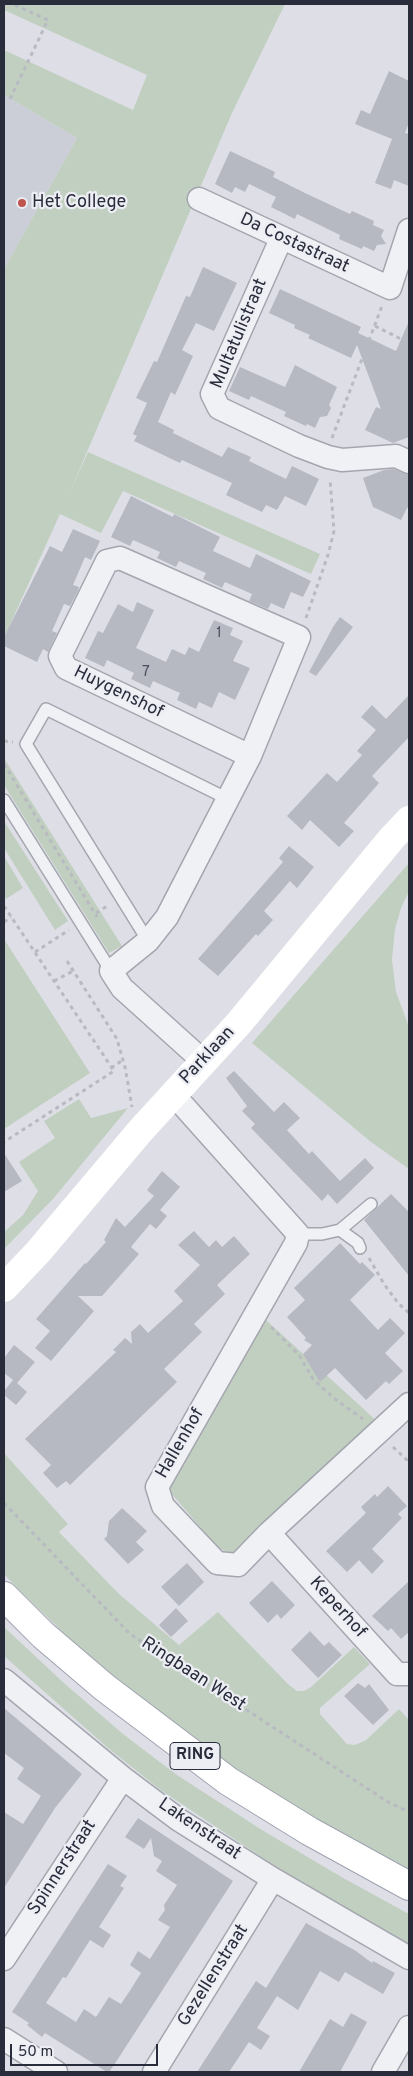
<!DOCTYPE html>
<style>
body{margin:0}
#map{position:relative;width:413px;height:2076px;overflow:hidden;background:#dedfe6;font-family:Overpass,sans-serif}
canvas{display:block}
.frame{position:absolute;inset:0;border:5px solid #292c3b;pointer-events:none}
.scale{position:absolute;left:10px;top:2044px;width:148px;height:22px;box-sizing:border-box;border:2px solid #292c3b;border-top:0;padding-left:6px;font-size:15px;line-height:18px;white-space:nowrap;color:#292c3b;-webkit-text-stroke:4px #edeef4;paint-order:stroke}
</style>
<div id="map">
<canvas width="413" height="2076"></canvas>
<div class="frame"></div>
<div class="scale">50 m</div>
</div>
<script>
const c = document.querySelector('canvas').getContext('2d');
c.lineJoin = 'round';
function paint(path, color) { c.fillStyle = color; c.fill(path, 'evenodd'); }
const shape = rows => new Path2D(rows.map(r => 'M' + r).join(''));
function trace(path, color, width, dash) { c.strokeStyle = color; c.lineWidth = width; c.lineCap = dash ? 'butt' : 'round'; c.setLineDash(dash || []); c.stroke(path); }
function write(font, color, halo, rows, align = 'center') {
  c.font = font + ' Overpass,sans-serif'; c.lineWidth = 4.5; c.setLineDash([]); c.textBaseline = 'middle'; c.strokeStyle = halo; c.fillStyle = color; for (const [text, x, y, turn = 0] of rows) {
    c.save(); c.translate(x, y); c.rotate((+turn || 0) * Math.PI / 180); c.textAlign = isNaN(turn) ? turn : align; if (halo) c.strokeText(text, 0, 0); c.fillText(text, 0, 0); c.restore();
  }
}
paint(shape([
 [4,95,77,138,4,269]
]), '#ccced7');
paint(shape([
 [4,4,285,4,232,113,69,494,88,452,320,554,311,574,123,491,101,533,60,514,4,638,4,269,77,138,4,95,4,50,133,110,147,75,4,10],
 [4,758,122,946,109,953,4,785],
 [4,821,68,921,55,930,4,848],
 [4,856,23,888,6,899,4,896],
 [409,863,409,891,401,908,395,929,392,960,396,992,409,1027,409,1169,371,1142,252,1043],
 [4,939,90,1073,4,1129],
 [79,1099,91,1118,128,1108,53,1199,4,1249,4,1232,23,1215,38,1191,19,1162,55,1138,44,1121],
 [266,1320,379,1423,240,1551,231,1553,218,1548,172,1494,170,1483,174,1472],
 [4,1453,68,1524,59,1532,119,1594,179,1645,218,1612,288,1684,297,1691,304,1691,311,1687,354,1647,370,1664,320,1708,320,1714,347,1744,355,1745,366,1740,399,1709,409,1720,409,1871,242,1777,98,1666,19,1590,4,1574],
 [4,1627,65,1684,123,1734,177,1775,262,1830,345,1879,409,1914,409,1946,296,1880,162,1791,108,1748,4,1656]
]), '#c1cfc0');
paint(shape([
 [389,71,409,81,409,122,405,133,409,134,409,186,394,180,391,189,375,183,392,139,355,124,361,110,370,114],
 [230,151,275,172,273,177,307,194,350,214,352,211,374,221,373,225,384,230,381,236,386,244,377,245,374,251,363,246,362,249,339,239,340,235,297,214,295,219,271,207,276,197,249,184,245,192,235,187,232,193,215,184],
 [203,267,237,283,214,331,196,323,182,350,193,356,175,395,171,392,158,422,174,430,173,433,222,457,228,447,251,457,249,461,286,479,292,466,319,479,306,506,285,496,277,510,266,505,262,512,226,495,232,483,182,460,180,463,134,441,137,436,133,434,147,403,136,398,154,361,157,362,186,296,190,297],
 [280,289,361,327,358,333,396,351,409,321,409,437,393,443,365,430,376,407,381,409,357,345,351,358,308,338,310,335,294,328,295,325,269,313],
 [295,365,337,387,329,405,331,408,327,416,320,417,315,428,307,424,306,426,284,416,286,412,251,396,249,400,229,391,240,367,285,387],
 [394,469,409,475,409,507,407,508,401,520,373,507,363,478,384,470],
 [131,496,173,517,174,514,220,537,213,551,250,568,256,554,311,581,303,597,291,592,284,609,271,603,268,609,249,601,252,594,225,582,222,588,203,579,206,573,179,561,176,567,157,558,160,552,133,540,130,546,111,537],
 [73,529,100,541,91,560,85,557,73,585,79,587,78,591,70,606,64,604,52,631,57,633,48,652,43,649,37,662,4,646,4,637,50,546,62,552],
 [137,602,154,610,136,648,166,662,172,649,185,655,189,647,199,652,214,620,233,628,230,635,243,641,233,661,250,668,235,700,219,692,212,708,199,702,196,709,177,700,180,693,153,681,150,688,131,679,134,673,107,660,104,667,85,658,98,631,103,633,118,604,133,612],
 [340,617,353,627,316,676,309,672,333,627],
 [409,695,409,737,372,776,379,783,344,823,354,831,339,847,310,820,302,830,287,816,327,773,337,782,362,755,357,751,376,730,361,717,372,705,386,719],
 [289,846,314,867,297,888,290,881,264,911,273,920,258,936,256,934,218,976,198,959,283,862,279,858],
 [234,1071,274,1112,284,1102,300,1118,287,1130,309,1154,312,1151,340,1181,365,1158,374,1168,337,1204,328,1194,322,1201,251,1128,255,1124,242,1111,247,1106,226,1078],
 [4,1153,22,1181,4,1192],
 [162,1171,180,1187,160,1210,167,1216,156,1229,150,1224,131,1247,139,1254,102,1296,78,1296,94,1311,51,1361,35,1348,50,1331,36,1319,85,1263,86,1264,106,1242,104,1240,116,1218,125,1227,154,1196,147,1190],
 [391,1194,409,1212,409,1276,364,1220],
 [194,1231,209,1247,216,1240,222,1247,234,1236,250,1254,217,1285,225,1294,194,1324,202,1332,164,1369,177,1382,70,1485,66,1481,57,1488,43,1473,51,1465,25,1439,116,1352,113,1350,125,1338,132,1344,131,1332,140,1324,148,1333,183,1301,174,1291,200,1265,178,1245],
 [340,1243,360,1264,362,1262,375,1275,350,1300,378,1330,390,1318,405,1333,385,1353,403,1371,389,1384,386,1381,366,1400,335,1368,320,1382,303,1354,312,1345,304,1340,306,1338,287,1317,305,1300,294,1288],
 [14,1345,35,1362,17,1383,27,1392,16,1405,4,1395,4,1391,13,1380,4,1373,4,1358],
 [388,1486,407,1506,398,1514,402,1518,372,1549,384,1561,372,1574,359,1560,347,1572,326,1551,366,1513,361,1507,375,1494,377,1497],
 [122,1508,147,1531,136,1542,144,1550,128,1564,104,1539,107,1536,109,1521],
 [187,1563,204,1582,179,1606,161,1587],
 [272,1581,295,1605,281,1619,277,1614,268,1623,249,1603],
 [409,1581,409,1632,401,1639,391,1628,388,1631,372,1616],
 [176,1608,188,1621,171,1637,159,1625],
 [310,1631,324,1646,329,1642,342,1655,318,1678,291,1650],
 [358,1683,365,1688,369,1684,389,1710,373,1725,344,1696],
 [4,1708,82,1774,55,1808,4,1888,4,1812,23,1824,41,1796,17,1779,24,1768,4,1753],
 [138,1818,233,1881,114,2065,109,2072,107,2072,45,2033,42,2037,27,2025,29,2023,12,2012,108,1864,127,1876,120,1886,124,1888,99,1927,111,1935,103,1948,90,1940,66,1978,63,1977,46,2003,76,2022,84,2009,96,2017,109,1997,121,2004,131,1989,141,1973,130,1965,138,1951,150,1959,170,1927,158,1920,165,1910,164,1905,177,1885,156,1871,162,1861,154,1856,151,1838,144,1849,125,1837],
 [306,1923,356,1951,372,1963,373,1961,395,1973,383,1994,345,1972,339,1982,320,1971,298,2010,277,1996,257,2028,270,2036,261,2050,249,2042,229,2072,197,2072,256,1981,266,1988],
 [351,2013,367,2022,340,2072,299,2072,330,2019,343,2027]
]), '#b6b8c2');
const lane = shape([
 [4,800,111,971],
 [148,941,26,744,46,709,228,799],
 [340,1230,371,1204],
 [298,1234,322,1234,340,1230,358,1243,360,1248]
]);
const street = shape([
 [199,199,390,288,409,230],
 [281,239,212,394,219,408,299,446,328,457,342,460,396,456,409,462],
 [203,1061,122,988,111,971,148,941,167,917,250,756,299,637,120,558,107,561,60,656,66,668,250,756],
 [173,1094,298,1234,296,1243,157,1487,163,1506,217,1563,238,1565,269,1533,409,1404],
 [269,1533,397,1674,409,1674],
 [4,1680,123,1778,179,1820,273,1879,409,1958],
 [4,1959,123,1778],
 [4,2039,56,2072],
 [154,2072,273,1879],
 [383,2072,409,2027]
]);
const primary = shape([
 [4,1596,43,1635,104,1687,228,1781,309,1831,409,1886]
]);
trace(lane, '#a4a6af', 14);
trace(street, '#a4a6af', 25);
trace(primary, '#9fa2b0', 30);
trace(shape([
 [10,99,48,20,13,4],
 [375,326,409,343],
 [332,438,382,306],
 [306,618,328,555,334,531,330,479],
 [4,741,13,742],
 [4,764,97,917],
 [4,906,114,1071,4,1142],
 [96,913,109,905],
 [4,922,11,917],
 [35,952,69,930],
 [67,961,117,1039,125,1067,132,1107],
 [54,981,73,971],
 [111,1068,123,1060],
 [369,1258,384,1284,398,1303,409,1313],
 [271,1327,299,1355,313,1379,335,1399,363,1419],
 [393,1447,409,1462],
 [4,1503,130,1634,388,1802,409,1812]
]), '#b8bac1', 3, [4, 4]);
trace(lane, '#f0f1f5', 11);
trace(street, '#f0f1f5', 22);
trace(shape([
 [4,1288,38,1252,141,1130,239,1023,392,838,409,820]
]), '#fff', 28);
trace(primary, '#fff', 28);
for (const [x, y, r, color] of [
 [22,203,5,"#c0554e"]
]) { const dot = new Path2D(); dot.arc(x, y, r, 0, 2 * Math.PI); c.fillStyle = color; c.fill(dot); trace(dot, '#edeef4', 2); }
write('15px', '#4c4f5d', null, [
 ["1",219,634],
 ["7",146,673]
]);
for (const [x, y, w] of [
 [195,1756,50]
]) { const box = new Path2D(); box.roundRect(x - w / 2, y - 13.5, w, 27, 4); c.fillStyle = '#edeef4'; c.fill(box); trace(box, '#292c3b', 1); }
write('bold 16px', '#292c3b', null, [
 ["RING",195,1756]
]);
write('18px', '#292c3b', '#edeef4', [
 ["Het College",32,203]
], 'left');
write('18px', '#292c3b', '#edeef4', [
 ["Da Costastraat",294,244,25],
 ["Multatulistraat",240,334,-67],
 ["Huygenshof",118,693,26],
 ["Parklaan",208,1056,-47],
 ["Hallenhof",181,1444,-60],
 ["Keperhof",337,1608,48],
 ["Ringbaan West",193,1675,33],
 ["Lakenstraat",199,1830,34],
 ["Spinnerstraat",63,1868,-57],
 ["Gezellenstraat",214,1976,-58]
]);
</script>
